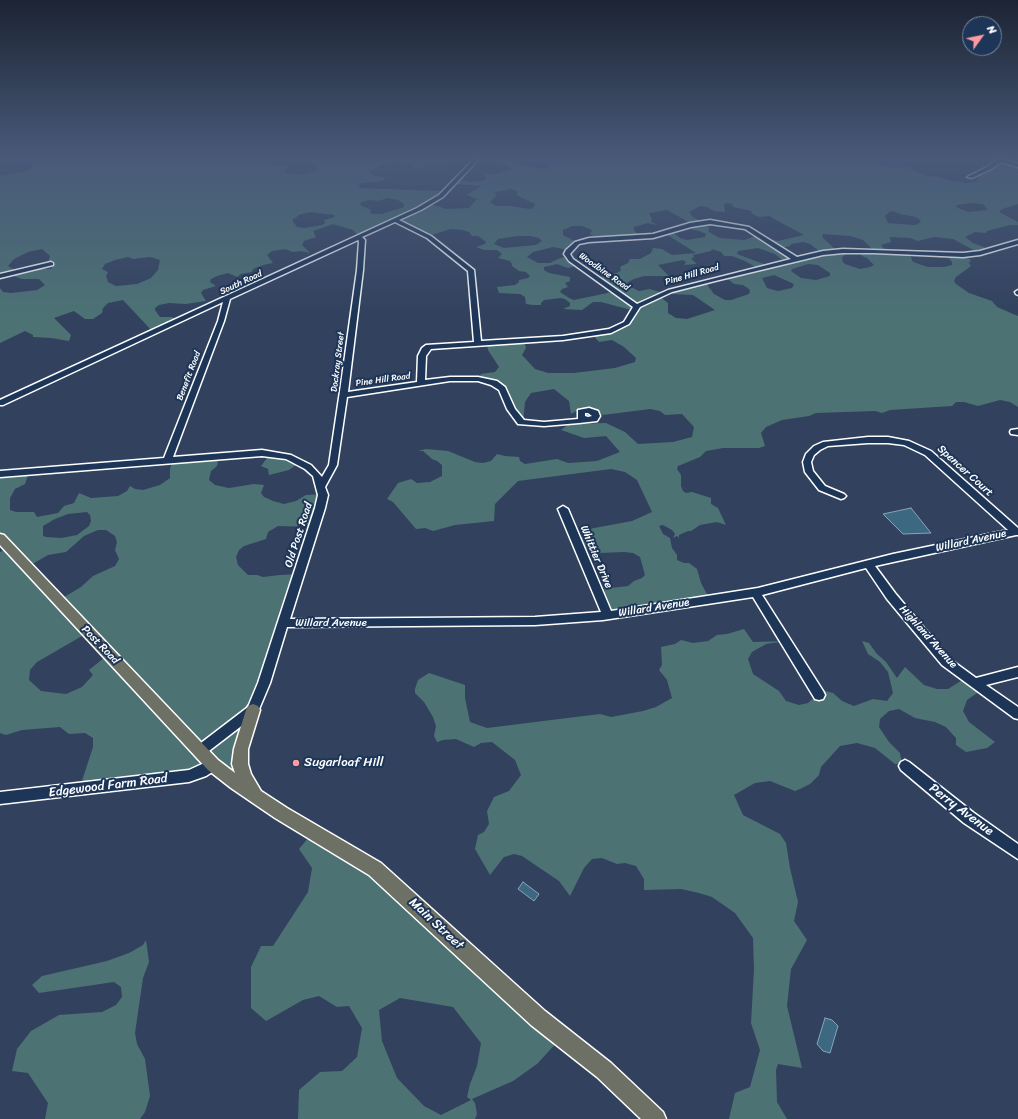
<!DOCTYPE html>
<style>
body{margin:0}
#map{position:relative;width:1018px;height:1119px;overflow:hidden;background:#32425e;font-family:Sriracha,sans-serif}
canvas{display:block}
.north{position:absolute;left:962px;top:16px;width:40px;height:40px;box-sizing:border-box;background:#1d3557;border:1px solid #77869a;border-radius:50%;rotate:57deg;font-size:11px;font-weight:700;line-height:16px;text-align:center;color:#fff}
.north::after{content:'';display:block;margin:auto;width:14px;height:18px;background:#ff9aa2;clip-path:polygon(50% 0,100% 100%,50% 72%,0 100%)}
</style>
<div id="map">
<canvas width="1018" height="1119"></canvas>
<div class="north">N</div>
</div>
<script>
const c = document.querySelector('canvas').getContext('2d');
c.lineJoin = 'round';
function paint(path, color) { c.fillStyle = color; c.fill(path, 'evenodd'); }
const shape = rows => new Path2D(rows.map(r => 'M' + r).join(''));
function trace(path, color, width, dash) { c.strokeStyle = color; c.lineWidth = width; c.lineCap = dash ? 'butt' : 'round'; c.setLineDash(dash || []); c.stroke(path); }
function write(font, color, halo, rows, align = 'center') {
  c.font = font + ' Sriracha,sans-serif'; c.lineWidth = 4; c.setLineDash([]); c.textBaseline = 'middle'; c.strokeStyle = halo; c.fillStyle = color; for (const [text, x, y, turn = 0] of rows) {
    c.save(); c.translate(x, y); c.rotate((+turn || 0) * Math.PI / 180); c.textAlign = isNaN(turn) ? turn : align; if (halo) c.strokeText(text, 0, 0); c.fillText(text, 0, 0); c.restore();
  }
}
paint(shape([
 [35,160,263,160,258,164,288,165,284,173,303,175,307,173,315,172,317,167,309,160,454,160,449,162,429,163,424,165,425,167,416,168,414,168,412,165,400,161,388,162,370,171,374,176,386,177,382,181,356,184,360,185,359,188,439,191,448,189,430,204,447,209,469,208,477,199,466,195,482,186,454,184,458,180,473,182,482,181,486,179,484,174,495,174,513,169,497,161,497,160,521,160,519,162,522,165,545,169,550,167,548,165,563,163,561,161,568,160,881,160,880,163,890,168,911,166,910,168,912,170,927,176,939,177,947,180,967,183,976,182,982,173,998,163,1008,160,1018,160,1018,204,1002,209,999,212,1018,222,1018,225,1010,225,987,231,986,233,975,232,965,237,973,243,991,250,979,253,953,239,934,237,918,241,910,238,890,237,891,242,881,245,886,251,909,253,913,262,928,267,944,267,952,265,952,262,945,254,964,256,971,260,969,263,971,266,956,277,954,281,956,284,969,293,992,301,997,307,1018,316,1018,407,1010,402,1000,400,978,406,964,402,956,402,952,406,890,410,882,413,875,411,816,413,809,416,782,420,766,427,761,433,765,446,759,448,723,448,706,451,700,457,678,466,677,469,681,475,681,486,683,491,686,493,692,492,711,498,711,504,718,508,726,525,717,522,700,525,691,531,688,531,679,535,679,538,677,536,673,538,675,534,672,530,663,525,659,526,663,534,670,538,672,548,677,555,677,560,684,563,689,563,697,569,701,583,709,598,610,614,603,597,605,591,603,587,610,588,628,586,634,581,642,578,645,575,640,557,633,553,624,552,600,553,593,557,584,545,576,543,589,529,632,521,652,512,637,480,625,472,611,469,518,481,495,504,494,521,455,525,433,531,425,528,416,529,393,502,387,499,398,483,411,479,417,483,430,482,442,476,442,465,437,461,432,459,423,451,416,451,418,451,426,449,448,451,475,462,483,463,491,461,497,454,505,456,519,457,520,461,525,464,557,459,568,463,597,461,620,452,606,436,584,438,561,430,569,424,606,423,625,432,638,444,673,442,692,437,694,427,682,414,665,415,660,411,650,409,603,415,588,408,582,408,571,414,569,401,554,389,531,393,525,402,523,423,517,418,503,389,478,378,481,374,495,372,499,367,488,350,487,344,524,341,526,348,522,355,535,369,548,373,574,373,615,368,635,362,636,358,624,347,612,340,599,342,593,335,619,328,635,311,601,302,593,302,582,310,563,309,570,306,570,303,565,299,561,298,544,300,541,303,541,305,533,305,526,304,525,297,520,294,499,293,497,287,515,285,519,282,519,280,528,278,530,276,526,272,519,271,512,266,512,264,510,261,498,258,502,254,497,250,484,250,476,247,485,244,486,242,478,236,472,236,469,232,463,230,450,229,429,236,395,222,363,236,357,234,353,230,333,224,313,231,316,237,304,241,302,245,310,253,300,251,293,252,285,249,272,251,267,255,273,263,263,265,253,269,252,272,241,274,237,277,228,273,217,276,211,279,210,282,216,286,203,290,201,293,206,301,186,304,169,303,159,305,155,308,155,310,160,317,172,317,179,321,153,332,123,300,108,303,103,308,102,313,93,319,85,319,74,311,54,318,71,335,69,341,51,338,33,337,33,335,25,331,0,343,0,288,3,292,11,293,37,290,45,285,39,279,22,279,11,275,0,277,0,176,28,171,32,168,32,165],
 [511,189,518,192,516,194,520,197,535,204,534,207,530,209,509,206,496,206,490,202,497,195,494,193,496,192],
 [387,198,398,200,404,204,404,207,382,214,371,214,370,212,371,210,360,205,361,202,370,200,379,201],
 [727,203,732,204,733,207,752,211,751,213,759,217,769,216,804,235,778,241,767,239,759,235,744,240,720,238,709,232,708,222,701,222,692,216,689,212,700,206,707,207,714,211,725,212,724,204],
 [971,203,983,204,988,210,968,212,956,207,957,205],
 [667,210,692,224,683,227,699,231,706,234,705,237,687,240,680,238,671,231,666,234,696,253,672,255,662,249,653,248,651,253,640,259,630,259,628,263,620,267,621,270,619,272,599,278,617,291,574,300,569,298,560,292,562,289,568,287,565,283,570,281,570,277,549,273,544,270,544,267,557,264,568,268,578,265,568,256,558,259,550,263,538,263,527,257,533,252,553,247,568,250,578,243,563,235,563,230,572,226,582,226,592,230,590,234,597,239,639,237,634,230,634,227,648,223,657,225,652,222,651,220,652,219,649,213],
 [893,211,900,214,916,217,921,221,918,224,914,225,888,223,885,216,889,212],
 [310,212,334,215,335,217,324,220,325,223,322,225,304,228,297,227,293,222,293,219,297,217,298,215],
 [823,234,850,236,863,240,873,250,859,251,862,256,867,258,874,265,870,267,860,269,845,264,843,262,842,257,847,254,844,251,837,251,822,237],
 [517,236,531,236,539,238,542,241,536,245,504,248,494,244,498,239],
 [803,242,810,244,822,253,796,259,782,248,790,246,791,244],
 [758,248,775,254,785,262,769,266,737,254,738,251],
 [42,249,50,256,48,262,53,261,55,263,51,269,29,269,15,272,13,269,8,266,14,259,28,252],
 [712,249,721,252,724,256,732,256,745,261,757,268,724,276,734,284,743,285,749,289,750,291,749,294,731,300,725,300,714,294,708,286,707,280,669,291,673,294,693,295,715,310,687,319,676,318,668,313,668,303,659,296,663,293,650,289,639,291,627,285,628,282,634,279,644,276,669,276,658,265,683,260,686,262,684,265,697,264,691,259,694,257,693,255,711,251],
 [128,257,133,259,150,257,160,260,158,270,151,278,137,284,116,286,108,282,106,276,108,272,102,269,105,264,115,260],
 [808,264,818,265,830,273,830,276,816,280,801,278,791,271,792,269],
 [774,275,792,283,794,285,792,288,778,291,767,288,762,278],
 [270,454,300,462,289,470,269,475,268,469,261,466],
 [219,456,217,466,211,471,209,480,215,485,229,488,254,484,264,485,261,493,264,497,273,501,284,504,296,501,306,495,324,494,314,527,278,526,268,532,266,539,244,546,239,550,236,557,238,565,248,575,257,575,263,577,280,575,300,574,243,747,254,791,215,764,204,771,80,787,93,747,93,738,85,733,69,734,60,727,22,730,6,735,0,733,0,552,8,548,0,536,0,473,29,472,25,484,15,489,10,498,10,510,16,512,34,512,37,517,58,513,64,506,74,503,79,493,91,498,118,496,127,491,130,486,135,489,143,490,160,485,170,478,170,469,173,459],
 [87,512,90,515,91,521,89,526,77,535,61,538,46,537,43,536,43,526,55,519,68,514],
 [98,530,106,530,115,536,117,542,115,550,119,559,115,566,93,576,81,587,61,599,29,566,48,555,66,552,84,536],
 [89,632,110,653,89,670,93,675,82,687,66,694,41,691,29,680,30,670,37,662],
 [744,629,753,642,786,641,766,644,752,652,748,659,753,674,779,691,786,701,799,705,808,703,816,696,809,678,825,691,833,693,842,701,854,706,873,699,887,701,893,693,888,672,880,662,868,654,862,641,869,643,877,654,886,662,897,678,905,667,924,685,937,689,948,689,967,677,983,689,967,700,963,711,969,722,995,742,987,748,966,752,956,745,956,738,946,727,935,722,915,718,899,709,889,711,880,719,879,727,889,742,900,753,902,764,895,764,875,748,857,743,840,746,821,767,819,775,810,784,800,789,795,791,770,781,755,783,734,795,743,815,780,834,786,843,790,868,798,902,794,921,807,940,791,969,787,1006,802,1068,778,1064,776,1070,777,1102,787,1119,729,1119,735,1093,750,1087,760,1050,751,1023,754,969,753,938,735,913,712,897,699,893,681,889,644,890,644,879,636,866,625,863,617,864,602,858,592,859,584,868,570,896,559,881,522,856,514,854,504,857,490,875,475,849,478,835,484,832,489,824,487,811,494,797,509,791,521,775,515,760,492,742,481,743,474,747,456,739,443,740,437,742,434,736,436,726,433,717,424,702,415,693,415,689,418,680,429,673,465,685,465,698,470,722,487,728,600,714,611,717,643,711,656,707,672,698,667,680,659,670,662,665,661,647,675,644,681,640,693,643,708,641,717,635,727,634],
 [315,830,319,830,561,1038,537,1064,513,1081,472,1099,475,1103,477,1114,475,1119,298,1119,299,1090,320,1072,342,1071,357,1057,362,1028,349,1006,337,1007,319,996,303,1000,266,1021,251,1008,251,967,261,946,273,946,308,892,312,868,299,849],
 [400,998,453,1007,481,1043,477,1066,470,1084,467,1097,471,1100,441,1115,424,1106,397,1078,382,1041,379,1010],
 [146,940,149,962,143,978,135,1033,137,1044,145,1059,150,1096,145,1112,140,1119,45,1119,48,1103,28,1073,12,1071,17,1049,31,1031,59,1015,102,1012,116,1005,122,997,121,987,114,982,39,993,32,985,42,976,107,961,129,953,143,945]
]), '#4c7274');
const water = shape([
 [911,508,931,533,903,534,883,514,911,508],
 [523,882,539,894,534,901,518,889,523,882],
 [825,1018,832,1020,838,1026,830,1053,823,1051,817,1044,825,1018]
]);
paint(water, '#3c6881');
trace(water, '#8aa4b3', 1);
const minor = shape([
 [473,160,478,160,443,197,421,210,399,220,431,236,474,270,481,341,563,336,609,329,624,322,633,307,569,261,564,254,566,250,575,242,589,238,653,234,690,223,710,220,749,227,797,257,823,251,843,249,963,253,980,251,1018,240,1018,244,980,255,963,257,874,253,843,253,823,255,715,281,672,292,640,307,629,324,611,333,563,340,431,349,426,356,425,380,450,377,478,377,497,381,505,387,515,409,524,420,544,422,578,419,578,410,589,408,598,411,600,416,597,421,579,423,544,426,518,424,507,409,499,390,491,385,478,381,450,381,347,397,337,465,325,487,328,495,325,508,290,619,535,617,601,612,558,509,563,506,568,509,611,611,758,588,893,554,1008,530,925,455,904,445,888,443,868,443,828,446,820,450,814,455,811,462,813,471,825,486,844,494,846,496,844,498,841,499,819,490,805,472,803,462,806,454,814,446,823,442,868,437,888,437,909,441,931,451,1018,528,1018,535,1016,535,875,566,895,593,950,659,976,678,1018,667,1018,677,986,685,1018,707,1018,719,1014,718,942,665,887,599,866,568,762,595,823,691,825,695,823,699,819,700,815,699,753,597,603,620,535,625,287,627,270,683,257,714,205,754,201,756,197,754,195,750,197,746,248,707,258,683,315,508,318,495,313,476,305,469,286,459,262,456,0,477,0,471,164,458,218,321,223,302,3,405,0,405,0,400,417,208,439,195,473,160],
 [395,222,427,238,468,271,474,342,426,345,422,348,418,356,417,382,348,392,363,270,365,240,362,237,395,222],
 [710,224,745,229,791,259,668,290,637,304,573,259,570,254,579,244,589,242,653,238,691,227,710,224],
 [358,240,359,241,357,270,340,391,329,465,322,477,311,465,291,455,262,450,173,457,224,321,230,299,358,240],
 [585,413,588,413,592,416,588,417,585,416,585,413],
 [997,160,1006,160,1018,164,1018,167,1001,162,991,169,972,178,967,177,987,167,997,160],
 [51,262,53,263,53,265,0,278,0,274,51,262],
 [1018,290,1018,295,1016,294,1015,292,1018,290],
 [1018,429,1018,435,1011,434,1010,432,1011,430,1018,429],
 [213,759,217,761,219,765,217,769,206,776,189,782,0,804,0,792,189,770,213,759],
 [905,760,909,762,974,813,1018,844,1018,859,964,823,901,770,899,766,901,762,905,760]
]);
const major = shape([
 [0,534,4,535,218,760,235,773,232,764,234,749,246,710,248,706,253,704,258,706,260,710,248,749,248,764,251,774,261,791,287,808,381,863,545,1011,611,1063,663,1112,666,1119,641,1119,597,1077,531,1025,369,875,275,818,231,788,208,770,0,545,0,534]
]);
trace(minor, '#fff', 3);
trace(major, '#fff', 3);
paint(minor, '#1d3557');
paint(major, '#6c7065');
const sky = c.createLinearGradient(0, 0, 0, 317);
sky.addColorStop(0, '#1c2434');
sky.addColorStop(0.5, '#495a79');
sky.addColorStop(1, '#495a7900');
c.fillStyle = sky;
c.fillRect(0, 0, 1018, 317);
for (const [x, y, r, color] of [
 [296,763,4,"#ff9aa2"]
]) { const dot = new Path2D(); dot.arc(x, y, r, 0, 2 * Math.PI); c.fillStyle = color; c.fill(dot); trace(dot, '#1d3557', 1.5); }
write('9px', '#fff', '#1d3557', [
 ["Woodbine Road",604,272,35],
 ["Pine Hill Road",692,275,-16],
 ["South Road",241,283,-25],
 ["Dockray Street",338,362,-83],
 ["Benefit Road",189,376,-69],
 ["Pine Hill Road",383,380,-8]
]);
write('11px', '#fff', '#1d3557', [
 ["Spencer Court",965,471,42],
 ["Old Post Road",299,535,-72],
 ["Willard Avenue",971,541,-12],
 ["Whittier Drive",596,557,67],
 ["Willard Avenue",654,608,-9],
 ["Willard Avenue",331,623],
 ["Highland Avenue",928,637,48],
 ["Post Road",100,645,46]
]);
write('13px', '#fff', '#1d3557', [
 ["Sugarloaf Hill",304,763]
], 'left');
write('13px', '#fff', '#1d3557', [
 ["Edgewood Farm Road",108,786,-7],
 ["Perry Avenue",961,810,37],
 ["Main Street",436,924,43]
]);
</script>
